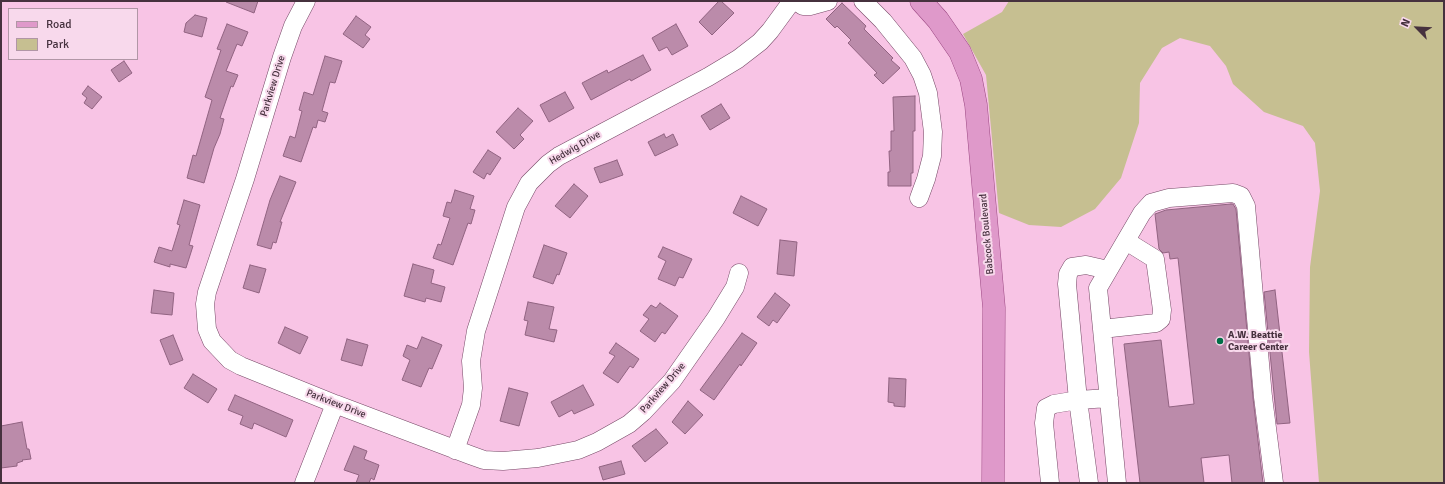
<!DOCTYPE html>
<style>
body{margin:0}
#map{position:relative;width:1445px;height:484px;overflow:hidden;background:#f8c4e5;font-family:Signika,sans-serif}
canvas{display:block}
.frame{position:absolute;inset:0;border:2px solid #46313e;pointer-events:none}
.legend{position:absolute;left:8px;top:8px;width:130px;height:52px;box-sizing:border-box;background:#f8d9ec;border:1px solid #b196a6;margin:0;padding:5px 7px;list-style:none;font-size:12px;color:#46313e}
.legend li{display:flex;align-items:center;gap:8px;height:20px}
.legend b{width:20px;border:1px solid #b196a6}
.north{position:absolute;left:1397px;top:8px;width:40px;height:40px;-webkit-text-stroke:3px #f8d9ec;paint-order:stroke;rotate:294deg;font-size:11px;font-weight:700;line-height:16px;text-align:center;color:#46313e}
.north::after{content:'';display:block;margin:auto;width:14px;height:18px;background:#46313e;clip-path:polygon(50% 0,100% 100%,50% 72%,0 100%)}
</style>
<div id="map">
<canvas width="1445" height="484"></canvas>
<div class="frame"></div>
<ul class="legend">
<li><b style="height:5px;background:#df99ca"></b>Road</li>
<li><b style="height:11px;background:#c6bf91"></b>Park</li>
</ul>
<div class="north">N</div>
</div>
<script>
const c = document.querySelector('canvas').getContext('2d');
c.lineJoin = 'round';
function paint(path, color) { c.fillStyle = color; c.fill(path, 'evenodd'); }
const shape = rows => new Path2D(rows.map(r => 'M' + r).join(''));
function trace(path, color, width, dash) { c.strokeStyle = color; c.lineWidth = width; c.lineCap = dash ? 'butt' : 'round'; c.setLineDash(dash || []); c.stroke(path); }
function write(font, color, halo, rows, align = 'center') {
  c.font = font + ' Signika,sans-serif'; c.lineWidth = 4; c.setLineDash([]); c.textBaseline = 'middle'; c.strokeStyle = halo; c.fillStyle = color; for (const [text, x, y, turn = 0] of rows) {
    c.save(); c.translate(x, y); c.rotate((+turn || 0) * Math.PI / 180); c.textAlign = isNaN(turn) ? turn : align; if (halo) c.strokeText(text, 0, 0); c.fillText(text, 0, 0); c.restore();
  }
}
paint(shape([
 [1009,1,1444,1,1444,483,1319,483,1309,352,1310,267,1320,191,1315,143,1303,126,1264,112,1233,84,1226,66,1210,46,1180,38,1162,48,1140,83,1139,123,1121,178,1095,209,1061,227,1029,225,999,213,986,75,963,34,1002,12]
]), '#c6bf91');
const building = shape([
 [226,1,258,1,254,13,226,2,226,1],
 [719,1,721,1,734,13,712,35,699,22,719,1],
 [842,3,866,26,864,29,893,58,891,60,900,68,883,84,874,75,877,73,848,43,851,40,837,26,835,28,826,19,842,3],
 [195,15,207,18,202,37,184,32,186,23,195,15],
 [356,16,371,27,365,35,370,39,363,48,343,34,356,16],
 [227,24,248,32,242,46,237,44,226,71,238,75,233,87,231,86,220,118,224,119,220,134,214,148,204,183,187,178,193,155,196,156,212,100,205,97,221,50,217,49,227,24],
 [676,24,688,46,672,55,667,47,659,51,652,38,676,24],
 [643,55,651,70,631,81,630,79,591,100,582,83,607,70,608,73,643,55],
 [325,56,342,61,335,83,330,82,322,111,328,113,325,122,318,120,316,128,313,127,301,162,283,156,290,136,295,138,302,111,299,110,304,92,313,95,325,56],
 [124,61,132,73,119,82,111,70,124,61],
 [88,86,102,97,92,109,84,103,87,98,82,94,88,86],
 [565,92,574,108,549,122,540,105,565,92],
 [915,96,915,131,913,131,913,173,911,173,911,186,888,186,888,172,890,172,889,151,891,151,891,131,894,131,893,97,915,96],
 [721,104,730,118,710,130,701,116,721,104],
 [518,108,533,121,520,135,524,139,514,149,496,132,518,108],
 [664,134,666,138,673,134,678,145,655,156,648,142,664,134],
 [488,150,501,158,490,175,487,173,484,179,473,172,488,150],
 [617,160,623,175,600,183,594,168,617,160],
 [280,176,296,182,280,222,282,222,276,243,273,242,271,249,257,245,270,200,280,176],
 [574,184,588,196,570,218,555,206,574,184],
 [455,190,474,196,470,209,475,210,471,224,468,223,453,265,433,258,438,244,441,245,450,218,443,216,447,202,451,203,455,190],
 [741,196,767,209,758,226,733,213,741,196],
 [184,200,200,205,189,245,193,246,186,268,170,264,170,267,154,262,159,247,172,251,180,225,177,224,184,200],
 [1231,204,1233,204,1236,209,1253,398,1263,483,1232,483,1229,455,1201,458,1204,483,1140,483,1124,344,1161,340,1169,407,1194,404,1178,258,1170,259,1169,252,1163,253,1159,249,1155,214,1166,210,1231,204],
 [780,240,797,242,794,276,777,274,780,240],
 [544,245,567,253,559,275,557,274,553,284,533,277,544,245],
 [663,247,692,259,683,278,679,277,675,286,658,279,666,261,658,257,663,247],
 [413,264,434,270,431,283,445,287,441,302,426,298,425,302,404,296,413,264],
 [250,265,266,269,259,293,243,288,250,265],
 [154,290,174,293,172,315,151,313,154,290],
 [1275,290,1290,423,1277,424,1264,292,1275,290],
 [775,293,790,305,777,323,773,320,769,326,757,317,775,293],
 [528,302,554,307,549,329,557,330,554,342,525,335,528,321,524,320,528,302],
 [660,303,678,316,665,334,662,332,655,342,640,331,649,319,643,315,651,305,656,308,660,303],
 [285,327,308,337,300,354,278,343,285,327],
 [742,333,757,343,741,366,740,364,714,400,700,390,742,333],
 [173,335,183,360,170,365,160,340,173,335],
 [422,337,442,345,432,369,429,368,421,387,402,380,410,360,403,356,407,345,417,349,422,337],
 [347,339,368,345,362,366,341,360,347,339],
 [616,343,639,359,633,368,630,366,618,383,603,373,615,356,609,353,616,343],
 [193,374,217,389,208,403,184,388,193,374],
 [889,378,906,379,905,407,894,406,894,403,888,402,889,378],
 [583,385,594,405,574,414,572,410,559,417,551,402,583,385],
 [509,388,528,393,519,426,500,421,509,388],
 [235,395,293,420,286,437,254,423,252,429,240,424,243,416,228,410,235,395],
 [688,401,703,415,685,434,672,422,688,401],
 [22,422,27,449,29,449,31,459,22,460,23,461,17,463,17,466,1,468,1,426,22,422],
 [656,429,668,443,645,462,632,446,656,429],
 [354,446,367,451,364,459,379,465,374,480,371,478,369,483,356,483,359,475,344,470,354,446],
 [621,461,625,474,603,480,599,467,621,461]
]);
paint(building, '#bb8baa');
trace(building, '#916381', 1);
const minor = shape([
 [306,1,293,26,282,57,245,179,207,292,205,304,207,329,212,341,230,360,241,366,335,404,470,455,484,460,503,461,538,458,578,450,597,442,629,424,643,412,672,381,716,318,735,287,739,273],
 [796,1,803,6,810,6,828,1],
 [863,1,883,21,913,58,922,75,928,93,933,132,932,156,926,179,919,198],
 [1102,329,1156,323,1161,319,1162,310,1155,259,1126,241],
 [455,450,471,405,473,388,471,361,476,331,516,207,529,183,548,164,559,156,708,77,738,59,760,42,770,31,792,1],
 [304,483,335,404],
 [1050,483,1044,423,1046,408,1054,404,1078,400,1109,398],
 [1089,483,1078,400,1067,284,1068,274,1072,267,1086,265,1108,270],
 [1117,483,1098,288,1142,213,1151,203,1169,198,1233,193,1241,196,1246,206,1263,397,1274,483]
]);
const major = shape([
 [921,1,938,20,960,52,971,79,976,105,994,308,993,483]
]);
trace(minor, '#754966', 19);
trace(major, '#9b4882', 23);
trace(minor, '#fff', 18);
trace(major, '#df99ca', 22);
for (const [x, y, r, color] of [
 [1220,341,4,"#006e47"]
]) { const dot = new Path2D(); dot.arc(x, y, r, 0, 2 * Math.PI); c.fillStyle = color; c.fill(dot); trace(dot, '#f8d9ec', 1.5); }
write('10px', '#46313e', '#f8d9ec', [
 ["Parkview Drive",273,86,-73],
 ["Hedwig Drive",575,148,-30],
 ["Babcock Boulevard",987,234,-95],
 ["Parkview Drive",663,388,-49],
 ["Parkview Drive",336,404,21]
]);
write('bold 10px', '#46313e', '#f8d9ec', [
 ["A.W. Beattie",1228,335],
 ["Career Center",1228,347]
], 'left');
</script>
